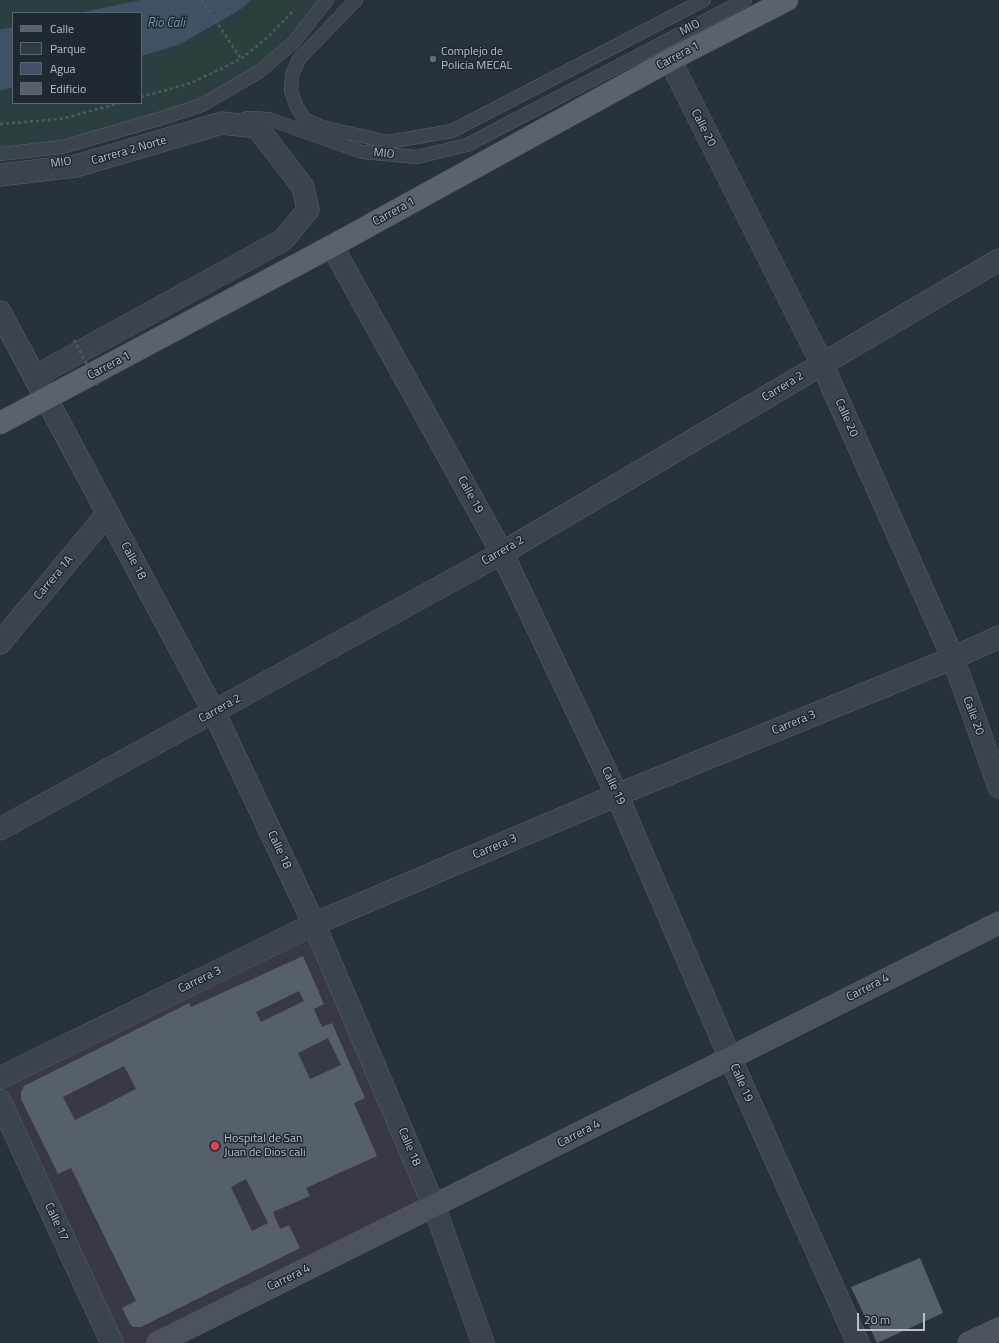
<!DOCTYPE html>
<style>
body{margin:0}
#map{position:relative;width:999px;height:1343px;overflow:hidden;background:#28323d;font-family:"Titillium Web",sans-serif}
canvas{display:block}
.legend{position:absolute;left:12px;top:12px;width:130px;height:92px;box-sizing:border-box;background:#202932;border:1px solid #5d656e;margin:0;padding:5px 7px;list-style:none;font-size:12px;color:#b8bfc8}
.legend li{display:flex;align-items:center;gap:8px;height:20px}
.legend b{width:20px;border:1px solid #5d656e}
.scale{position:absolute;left:857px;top:1313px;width:68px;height:18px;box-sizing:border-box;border:2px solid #b8bfc8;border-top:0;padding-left:5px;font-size:12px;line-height:14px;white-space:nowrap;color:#b8bfc8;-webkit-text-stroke:3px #202932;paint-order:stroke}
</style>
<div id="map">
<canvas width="999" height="1343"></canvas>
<ul class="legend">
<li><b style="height:5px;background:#5a636d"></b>Calle</li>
<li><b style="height:11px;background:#2b3f3f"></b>Parque</li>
<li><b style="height:11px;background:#405164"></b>Agua</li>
<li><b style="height:11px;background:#56606c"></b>Edificio</li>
</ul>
<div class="scale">20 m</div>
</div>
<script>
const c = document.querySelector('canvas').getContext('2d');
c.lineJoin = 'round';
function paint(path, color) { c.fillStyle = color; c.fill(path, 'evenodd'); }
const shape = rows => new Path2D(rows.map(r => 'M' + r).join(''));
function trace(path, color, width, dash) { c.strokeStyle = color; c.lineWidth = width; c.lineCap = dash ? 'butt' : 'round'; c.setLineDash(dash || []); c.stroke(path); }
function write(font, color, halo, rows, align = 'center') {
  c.font = font + ' "Titillium Web",sans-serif'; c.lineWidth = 3; c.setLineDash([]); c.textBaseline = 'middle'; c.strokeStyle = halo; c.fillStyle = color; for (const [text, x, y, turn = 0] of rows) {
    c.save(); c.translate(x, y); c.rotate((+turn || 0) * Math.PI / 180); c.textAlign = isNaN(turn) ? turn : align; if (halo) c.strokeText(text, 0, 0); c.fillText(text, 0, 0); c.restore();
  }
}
paint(shape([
 [314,924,434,1206,158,1343,112,1343,0,1101,0,1078]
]), '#383944');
paint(shape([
 [0,0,140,0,78,13,13,13,13,27,0,29],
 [251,0,327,0,260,71,159,119,0,154,0,90,13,88,13,103,141,103,141,56,179,45,243,8]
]), '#2b3f3f');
paint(shape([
 [140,0,251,0,243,8,179,45,141,56,141,13,78,13],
 [13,27,13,88,0,90,0,29]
]), '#405164');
paint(shape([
 [303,956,324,1004,314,1009,322,1027,332,1023,365,1098,354,1103,377,1156,306,1188,310,1196,273,1212,280,1229,289,1225,300,1248,141,1327,133,1327,130,1324,122,1308,136,1301,71,1168,58,1174,21,1099,21,1092,24,1086,189,1003,191,1007],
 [299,991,304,1001,261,1022,256,1012],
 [328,1038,341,1065,310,1079,298,1053],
 [124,1066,136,1089,75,1120,63,1097],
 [246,1179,268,1223,252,1231,231,1187],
 [920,1258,943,1313,877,1343,851,1287]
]), '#56606c');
const lane = shape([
 [356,0,299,59,292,75,291,91,296,105,304,119,322,127,388,142,452,131,704,0],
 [247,118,269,119,362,152,417,157,467,145,745,0],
 [0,154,62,147,159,119,202,105,260,71,294,42,327,0]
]);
const street = shape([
 [670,60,822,364,953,658,999,787],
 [0,175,76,166,222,123,257,127,303,187,308,210,283,240,34,377],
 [332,246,502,553,617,795,730,1058,858,1343],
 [0,312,214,712,314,924,434,1206,483,1343],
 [0,643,108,513],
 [0,829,502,553,999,260],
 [0,1078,314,924,617,795,953,658,999,637],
 [0,1101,112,1343]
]);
const secondary = shape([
 [158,1343,730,1058,999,923],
 [969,1343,999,1329]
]);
const primary = shape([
 [0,423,332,246,670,60,787,0]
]);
trace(lane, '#59626b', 14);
trace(street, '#59626b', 23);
trace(secondary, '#59626b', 23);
trace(primary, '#454d56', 23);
trace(shape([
 [202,0,241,59],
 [141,97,191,83,241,59,269,36,294,10],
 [0,124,61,119,120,103]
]), '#4a5c5d', 2.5, [3, 3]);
trace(lane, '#3b444d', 13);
trace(street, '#3b444d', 22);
trace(secondary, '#4a535f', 22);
trace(primary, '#5a636d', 22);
trace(shape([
 [74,340,98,386]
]), '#4a5c5d', 2.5, [3, 3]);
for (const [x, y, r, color] of [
 [433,59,4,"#5c6f8a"],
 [215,1146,5,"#e0444e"]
]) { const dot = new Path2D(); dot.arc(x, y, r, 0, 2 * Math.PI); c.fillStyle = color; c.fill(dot); trace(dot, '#202932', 1.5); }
write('12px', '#b8bfc8', '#202932', [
 ["MIO",690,28,-28],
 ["Carrera 1",678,56,-28],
 ["Calle 20",703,128,63],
 ["Carrera 2 Norte",129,151,-16],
 ["MIO",384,154,5],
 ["MIO",61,163,-7],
 ["Carrera 1",394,212,-29],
 ["Carrera 1",109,366,-28],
 ["Carrera 2",783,387,-31],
 ["Calle 20",846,418,66],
 ["Calle 19",470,495,61],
 ["Carrera 2",503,551,-30],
 ["Calle 18",133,561,62],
 ["Carrera 1A",54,578,-50],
 ["Carrera 2",220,709,-29],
 ["Calle 20",973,716,70],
 ["Carrera 3",794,723,-22],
 ["Calle 19",613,786,65],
 ["Carrera 3",495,847,-23],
 ["Calle 18",279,850,65],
 ["Carrera 3",200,980,-26],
 ["Carrera 4",868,988,-27],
 ["Calle 19",741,1083,66],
 ["Carrera 4",579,1134,-27],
 ["Calle 18",409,1147,67],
 ["Calle 17",56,1222,65],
 ["Carrera 4",289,1278,-26]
]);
write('12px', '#b8bfc8', '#202932', [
 ["Complejo de",441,52],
 ["Policia MECAL",441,66],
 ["Hospital de San",224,1139],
 ["Juan de Dios cali",224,1153]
], 'left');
write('italic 13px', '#7c92a8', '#202932', [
 ["Rio Cali",166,24]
]);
</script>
